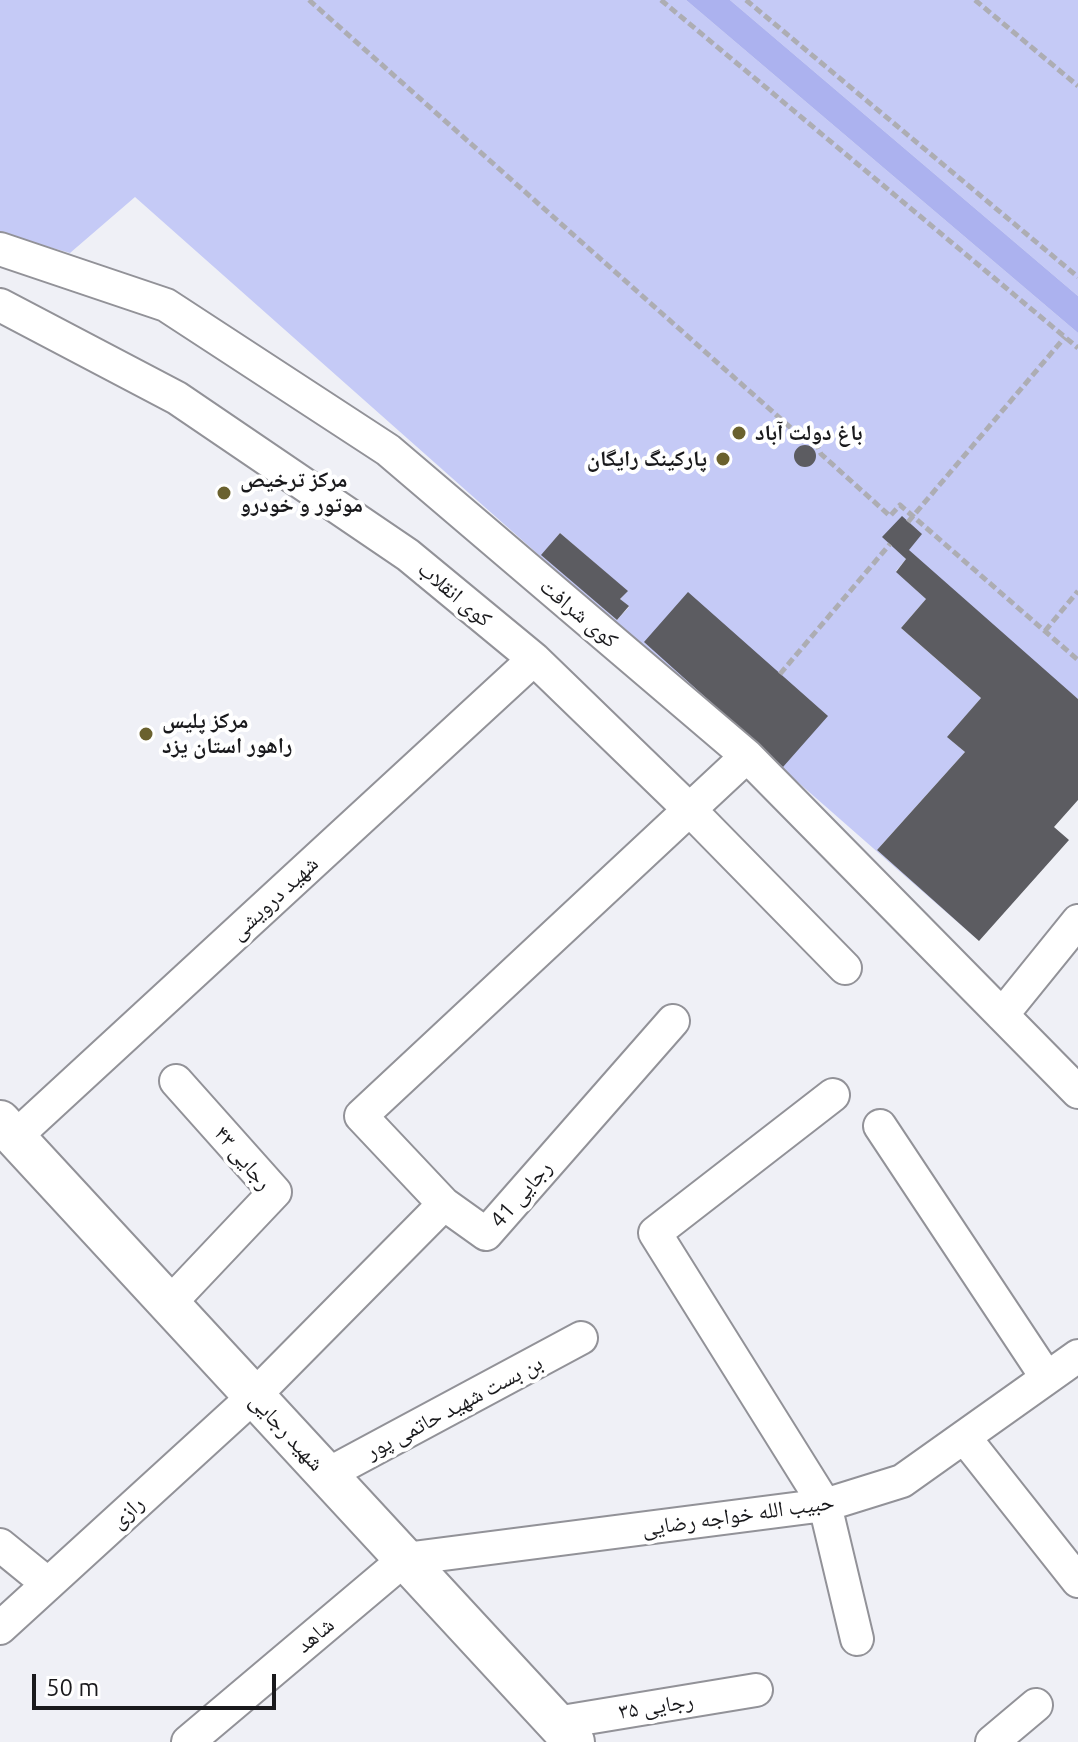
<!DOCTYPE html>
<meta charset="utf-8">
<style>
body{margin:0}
#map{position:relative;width:1078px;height:1742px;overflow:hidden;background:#eff0f6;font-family:Ubuntu,sans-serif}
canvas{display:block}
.scale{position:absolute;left:32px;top:1674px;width:244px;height:36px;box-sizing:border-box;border:4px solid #19191c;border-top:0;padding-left:10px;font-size:24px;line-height:28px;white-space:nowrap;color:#19191c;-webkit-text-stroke:6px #fff;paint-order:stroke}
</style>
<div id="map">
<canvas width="1078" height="1742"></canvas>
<div class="scale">50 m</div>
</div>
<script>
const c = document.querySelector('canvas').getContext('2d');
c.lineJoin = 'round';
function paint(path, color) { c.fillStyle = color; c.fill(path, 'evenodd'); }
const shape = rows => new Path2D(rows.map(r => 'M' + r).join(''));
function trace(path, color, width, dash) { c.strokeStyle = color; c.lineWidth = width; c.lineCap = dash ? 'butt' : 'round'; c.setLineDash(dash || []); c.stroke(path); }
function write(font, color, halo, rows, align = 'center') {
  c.font = font + ' Ubuntu,"Noto Naskh Arabic",sans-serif'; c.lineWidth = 8; c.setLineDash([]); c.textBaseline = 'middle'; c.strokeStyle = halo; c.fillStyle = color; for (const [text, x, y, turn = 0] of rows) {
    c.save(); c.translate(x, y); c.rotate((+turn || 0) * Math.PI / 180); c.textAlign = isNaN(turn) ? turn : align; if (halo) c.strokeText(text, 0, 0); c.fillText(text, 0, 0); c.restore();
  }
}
paint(shape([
 [0,0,686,0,1078,333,1078,699,903,556,906,559,896,571,926,599,901,628,981,698,948,737,965,752,877,850,979,941,540,556,135,197,70,253,0,233],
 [560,533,627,591,620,599,629,607,617,620,542,555],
 [730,0,1078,0,1078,296]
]), '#c5caf6');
paint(shape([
 [686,0,730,0,1078,296,1078,333]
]), '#acb2ef');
paint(shape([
 '794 456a11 11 0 1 1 22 0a11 11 0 1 1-22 0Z',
 [902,516,922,534,909,550,1078,699,1078,800,1054,827,1069,840,979,941,877,850,965,752,947,737,981,698,901,628,926,599,896,572,906,559,882,537],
 [560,533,628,591,620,599,629,606,617,620,541,555],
 [688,592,828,716,783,767,644,642]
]), '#5c5c61');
const minor = shape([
 [0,249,166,305,388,450,747,756,1078,1092],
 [0,305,177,398,408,555,534,659,691,811,845,968],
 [1002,1015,1078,921],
 [833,1095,655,1233,825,1505,857,1639],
 [880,1126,1047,1378],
 [15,1137,534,659],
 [444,1204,361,1116,747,756],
 [169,1304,275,1192,176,1081],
 [964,1437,1078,1581],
 [326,1475,581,1338],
 [0,1545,48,1584],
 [0,1628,254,1396,444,1204,486,1234,673,1021],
 [556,1723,756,1690],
 [188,1742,405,1559,825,1505,902,1481,1078,1356],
 [992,1742,1036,1705]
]);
const major = shape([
 [0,1121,574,1742]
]);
trace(minor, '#929298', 36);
trace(major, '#929298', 44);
trace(shape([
 [309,0,800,436,817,445,821,454,890,516,900,505,1078,660],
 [661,0,1078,348],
 [746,0,1078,277],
 [975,0,1078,86],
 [908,522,1065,337],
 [1045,631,1078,591],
 [780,674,890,544]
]), '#adadb3', 5, [8, 4]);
trace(minor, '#fff', 32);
trace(major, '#fff', 40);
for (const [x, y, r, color] of [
 [739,433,8,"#6a612e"],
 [723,459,8,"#6a612e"],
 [224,493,8,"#6a612e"],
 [146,734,8,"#6a612e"]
]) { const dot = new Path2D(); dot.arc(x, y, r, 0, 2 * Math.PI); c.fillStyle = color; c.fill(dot); trace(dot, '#fff', 3); }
write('bold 22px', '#19191c', '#fff', [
 ["باغ دولت آباد",755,433],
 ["پارکینگ رایگان",707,459,"right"],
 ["مرکز ترخیص",240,480],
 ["موتور و خودرو",240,505],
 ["مرکز پلیس",162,721],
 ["راهور استان یزد",162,746]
], 'left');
write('22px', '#19191c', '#fff', [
 ["کوی انقلاب",455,594,40],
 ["کوی شرافت",579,613,40],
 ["شهید درویشی",274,898,-43],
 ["رجایی ۴۳",243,1158,50],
 ["رجایی 41",521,1194,-49],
 ["بن بست شهید حاتمی پور",454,1407,-28],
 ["شهید رجایی",287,1432,47],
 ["رازی",127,1512,-42],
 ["حبیب الله خواجه رضایی",738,1515,-8],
 ["شاهد",315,1635,-40],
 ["رجایی ۳۵",656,1706,-9]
]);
</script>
